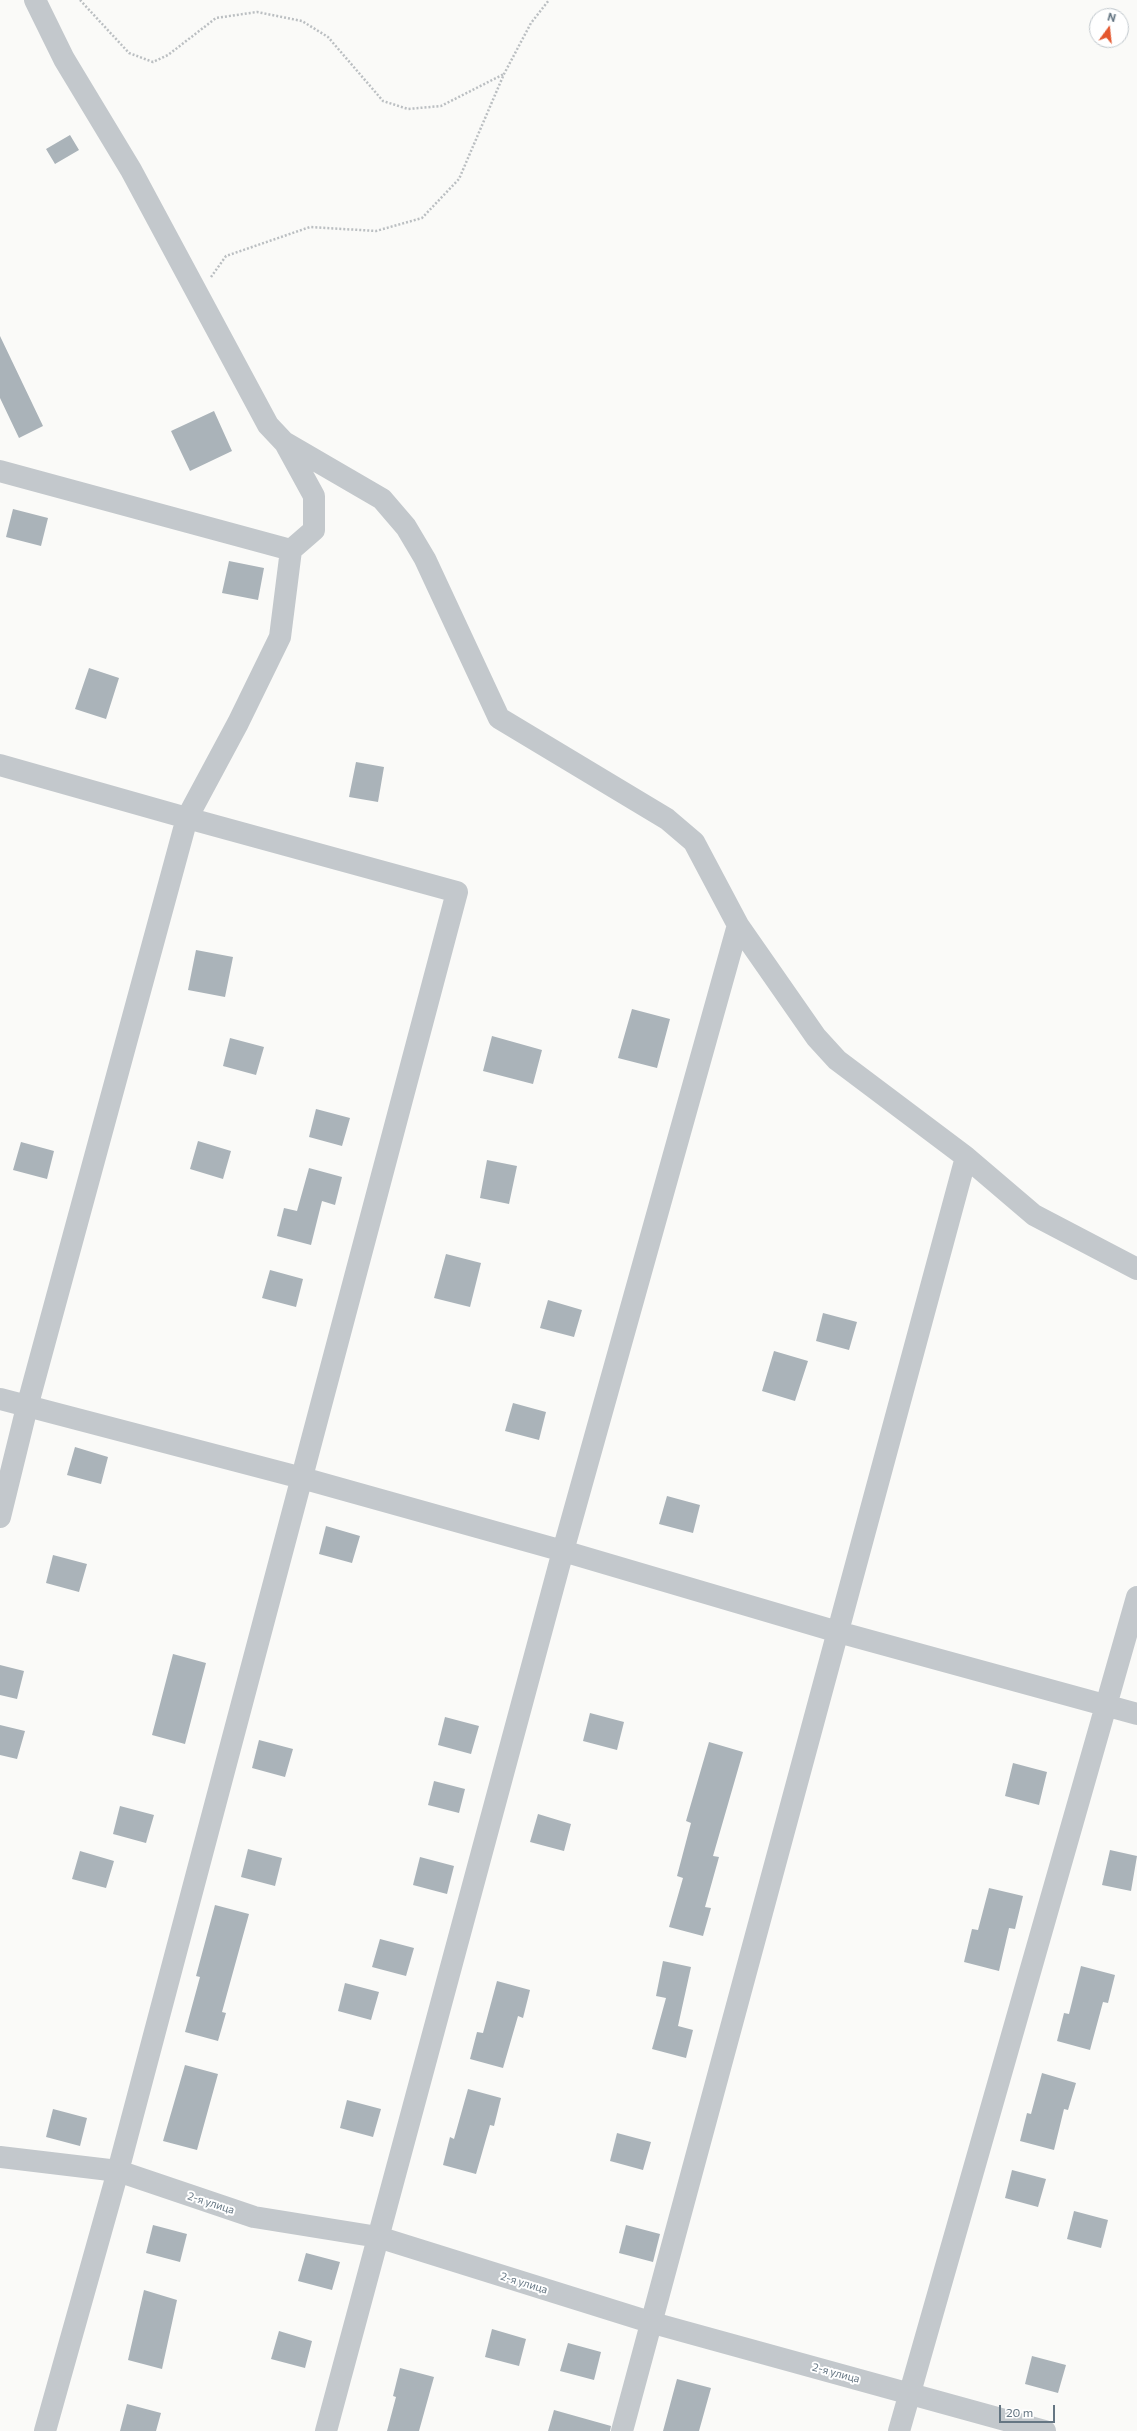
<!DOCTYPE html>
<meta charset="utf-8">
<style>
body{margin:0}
#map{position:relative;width:1137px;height:2431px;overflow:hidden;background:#fafaf8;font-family:Commissioner,sans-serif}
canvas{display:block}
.north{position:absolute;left:1089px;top:8px;width:40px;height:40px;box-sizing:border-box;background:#fff;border:1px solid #c1c8cd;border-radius:50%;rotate:15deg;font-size:11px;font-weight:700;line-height:16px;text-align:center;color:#657683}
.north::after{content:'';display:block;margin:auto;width:14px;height:18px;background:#e4572e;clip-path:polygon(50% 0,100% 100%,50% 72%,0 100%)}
.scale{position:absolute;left:999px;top:2405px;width:56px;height:18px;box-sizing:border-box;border:2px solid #657683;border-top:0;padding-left:5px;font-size:12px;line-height:14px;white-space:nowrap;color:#657683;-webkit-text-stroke:3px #fff;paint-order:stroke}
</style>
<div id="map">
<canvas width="1137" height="2431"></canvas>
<div class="north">N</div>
<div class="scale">20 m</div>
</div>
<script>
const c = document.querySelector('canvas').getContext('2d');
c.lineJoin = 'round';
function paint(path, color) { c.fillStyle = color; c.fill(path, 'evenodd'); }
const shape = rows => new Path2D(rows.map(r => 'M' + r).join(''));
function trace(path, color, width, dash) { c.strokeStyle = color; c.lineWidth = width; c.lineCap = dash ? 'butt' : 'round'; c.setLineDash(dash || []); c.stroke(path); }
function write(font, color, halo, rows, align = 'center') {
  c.font = font + ' Commissioner,sans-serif'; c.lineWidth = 4; c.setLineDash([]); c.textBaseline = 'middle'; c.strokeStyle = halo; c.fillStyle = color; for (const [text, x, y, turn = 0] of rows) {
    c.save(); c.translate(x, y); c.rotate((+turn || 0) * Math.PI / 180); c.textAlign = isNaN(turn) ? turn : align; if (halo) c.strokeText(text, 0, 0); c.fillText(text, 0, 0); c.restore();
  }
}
paint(shape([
 [70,135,79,150,55,164,46,149],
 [0,336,43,426,19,438,0,398],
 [214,411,232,451,190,471,171,431],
 [13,509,48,518,41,546,6,537],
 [229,561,264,568,258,600,222,593],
 [89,668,119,678,106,719,75,709],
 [356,762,384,767,378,802,349,797],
 [196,950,233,957,225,997,188,990],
 [632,1009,670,1019,657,1068,618,1058],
 [492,1036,542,1050,533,1084,483,1071],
 [230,1038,264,1047,256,1075,223,1066],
 [316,1109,350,1118,342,1146,309,1137],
 [198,1141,231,1151,223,1179,190,1169],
 [21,1142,54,1151,47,1179,13,1170],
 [487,1160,517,1166,509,1204,480,1198],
 [309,1168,342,1177,335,1205,322,1201,311,1245,277,1236,284,1208,297,1211],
 [446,1254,481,1263,470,1307,434,1298],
 [270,1270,303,1279,296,1307,262,1298],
 [548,1300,582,1310,574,1337,540,1328],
 [823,1313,857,1322,849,1350,816,1341],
 [774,1351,808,1361,795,1401,762,1391],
 [513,1403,546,1412,539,1440,505,1431],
 [75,1447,108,1457,101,1484,67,1475],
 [667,1496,700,1505,693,1533,659,1524],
 [326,1526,360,1536,352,1563,319,1554],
 [53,1555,87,1564,79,1592,46,1583],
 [173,1654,206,1663,185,1744,152,1735],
 [0,1665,24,1671,17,1699,0,1695],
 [590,1713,624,1722,617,1750,583,1741],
 [445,1717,479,1726,471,1754,438,1745],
 [0,1725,25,1731,17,1759,0,1755],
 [259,1740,293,1749,285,1777,252,1768],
 [709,1742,743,1752,713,1856,719,1857,705,1907,711,1908,703,1936,669,1927,683,1878,677,1876,691,1823,686,1821],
 [1013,1763,1047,1772,1039,1805,1005,1796],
 [434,1781,465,1789,459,1813,428,1805],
 [120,1806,154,1815,146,1843,113,1834],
 [538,1814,571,1824,564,1851,530,1842],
 [248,1849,282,1858,275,1886,241,1877],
 [1110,1850,1137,1856,1131,1891,1102,1885],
 [80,1851,114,1861,106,1888,72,1879],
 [420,1857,454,1866,447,1894,413,1885],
 [989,1888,1023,1896,1015,1929,1009,1928,999,1971,964,1962,972,1929,978,1930],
 [215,1905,249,1914,222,2012,226,2013,218,2041,185,2032,200,1977,196,1976],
 [380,1939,414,1948,406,1976,372,1967],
 [663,1961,691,1967,678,2026,693,2030,686,2058,652,2049,666,1998,656,1996],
 [1081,1966,1115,1975,1108,2003,1103,2002,1090,2050,1057,2041,1064,2013,1069,2014],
 [497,1981,530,1990,523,2018,518,2016,503,2068,470,2059,477,2032,483,2033],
 [345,1983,379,1992,371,2020,338,2011],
 [185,2065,218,2074,197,2150,163,2141],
 [1042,2073,1076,2083,1068,2110,1064,2109,1054,2150,1020,2141,1027,2113,1031,2114],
 [468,2089,501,2098,494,2126,490,2125,476,2174,443,2165,450,2137,454,2139],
 [347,2100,381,2109,373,2137,340,2128],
 [53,2109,87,2118,80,2146,46,2137],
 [617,2133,651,2142,643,2170,610,2161],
 [1012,2170,1046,2179,1038,2207,1005,2198],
 [1074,2211,1108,2220,1101,2248,1067,2239],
 [153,2225,187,2234,180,2262,146,2253],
 [626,2225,660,2234,653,2262,619,2253],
 [306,2253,340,2262,332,2290,298,2281],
 [144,2290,177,2300,162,2369,128,2360],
 [492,2329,526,2339,519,2366,485,2357],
 [279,2331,312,2341,305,2368,271,2359],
 [568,2343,601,2352,594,2380,560,2371],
 [1032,2356,1066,2365,1058,2393,1025,2384],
 [400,2368,434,2377,419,2431,387,2431,396,2397,393,2396],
 [677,2379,711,2388,699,2431,663,2431],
 [127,2404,161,2413,156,2431,120,2431],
 [554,2410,611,2426,610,2431,548,2431]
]), '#aab3b9');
trace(shape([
 [80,0,129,53,153,62,168,55,216,18,257,12,302,21,328,37,383,101,408,109,441,106,504,74],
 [211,277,226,256,310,227,376,231,422,218,459,179,504,74,531,23,549,0]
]), '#bbbfc2', 2.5, [2, 2]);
trace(shape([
 [35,0,64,59,131,170,268,425,284,442,382,499,406,527,425,559,499,718,667,819,694,842,738,925,816,1037,837,1060,966,1157,1034,1215,1137,1269],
 [0,471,291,550,314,530,314,496,285,443],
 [0,765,187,818,457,892,118,2171,45,2431],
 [0,1399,302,1478,563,1551,838,1632,1137,1714],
 [0,1517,27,1407,187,818,238,723,280,637,291,550],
 [0,2157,118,2171,254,2217,378,2237,653,2323,1045,2431],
 [326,2431,563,1551,738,925],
 [622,2431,966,1157],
 [899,2431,1137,1597]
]), '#c3c8cc', 22);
write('11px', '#657683', '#fff', [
 ["2-я улица",211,2203,18],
 ["2-я улица",524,2283,17],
 ["2-я улица",836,2373,15]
]);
</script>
